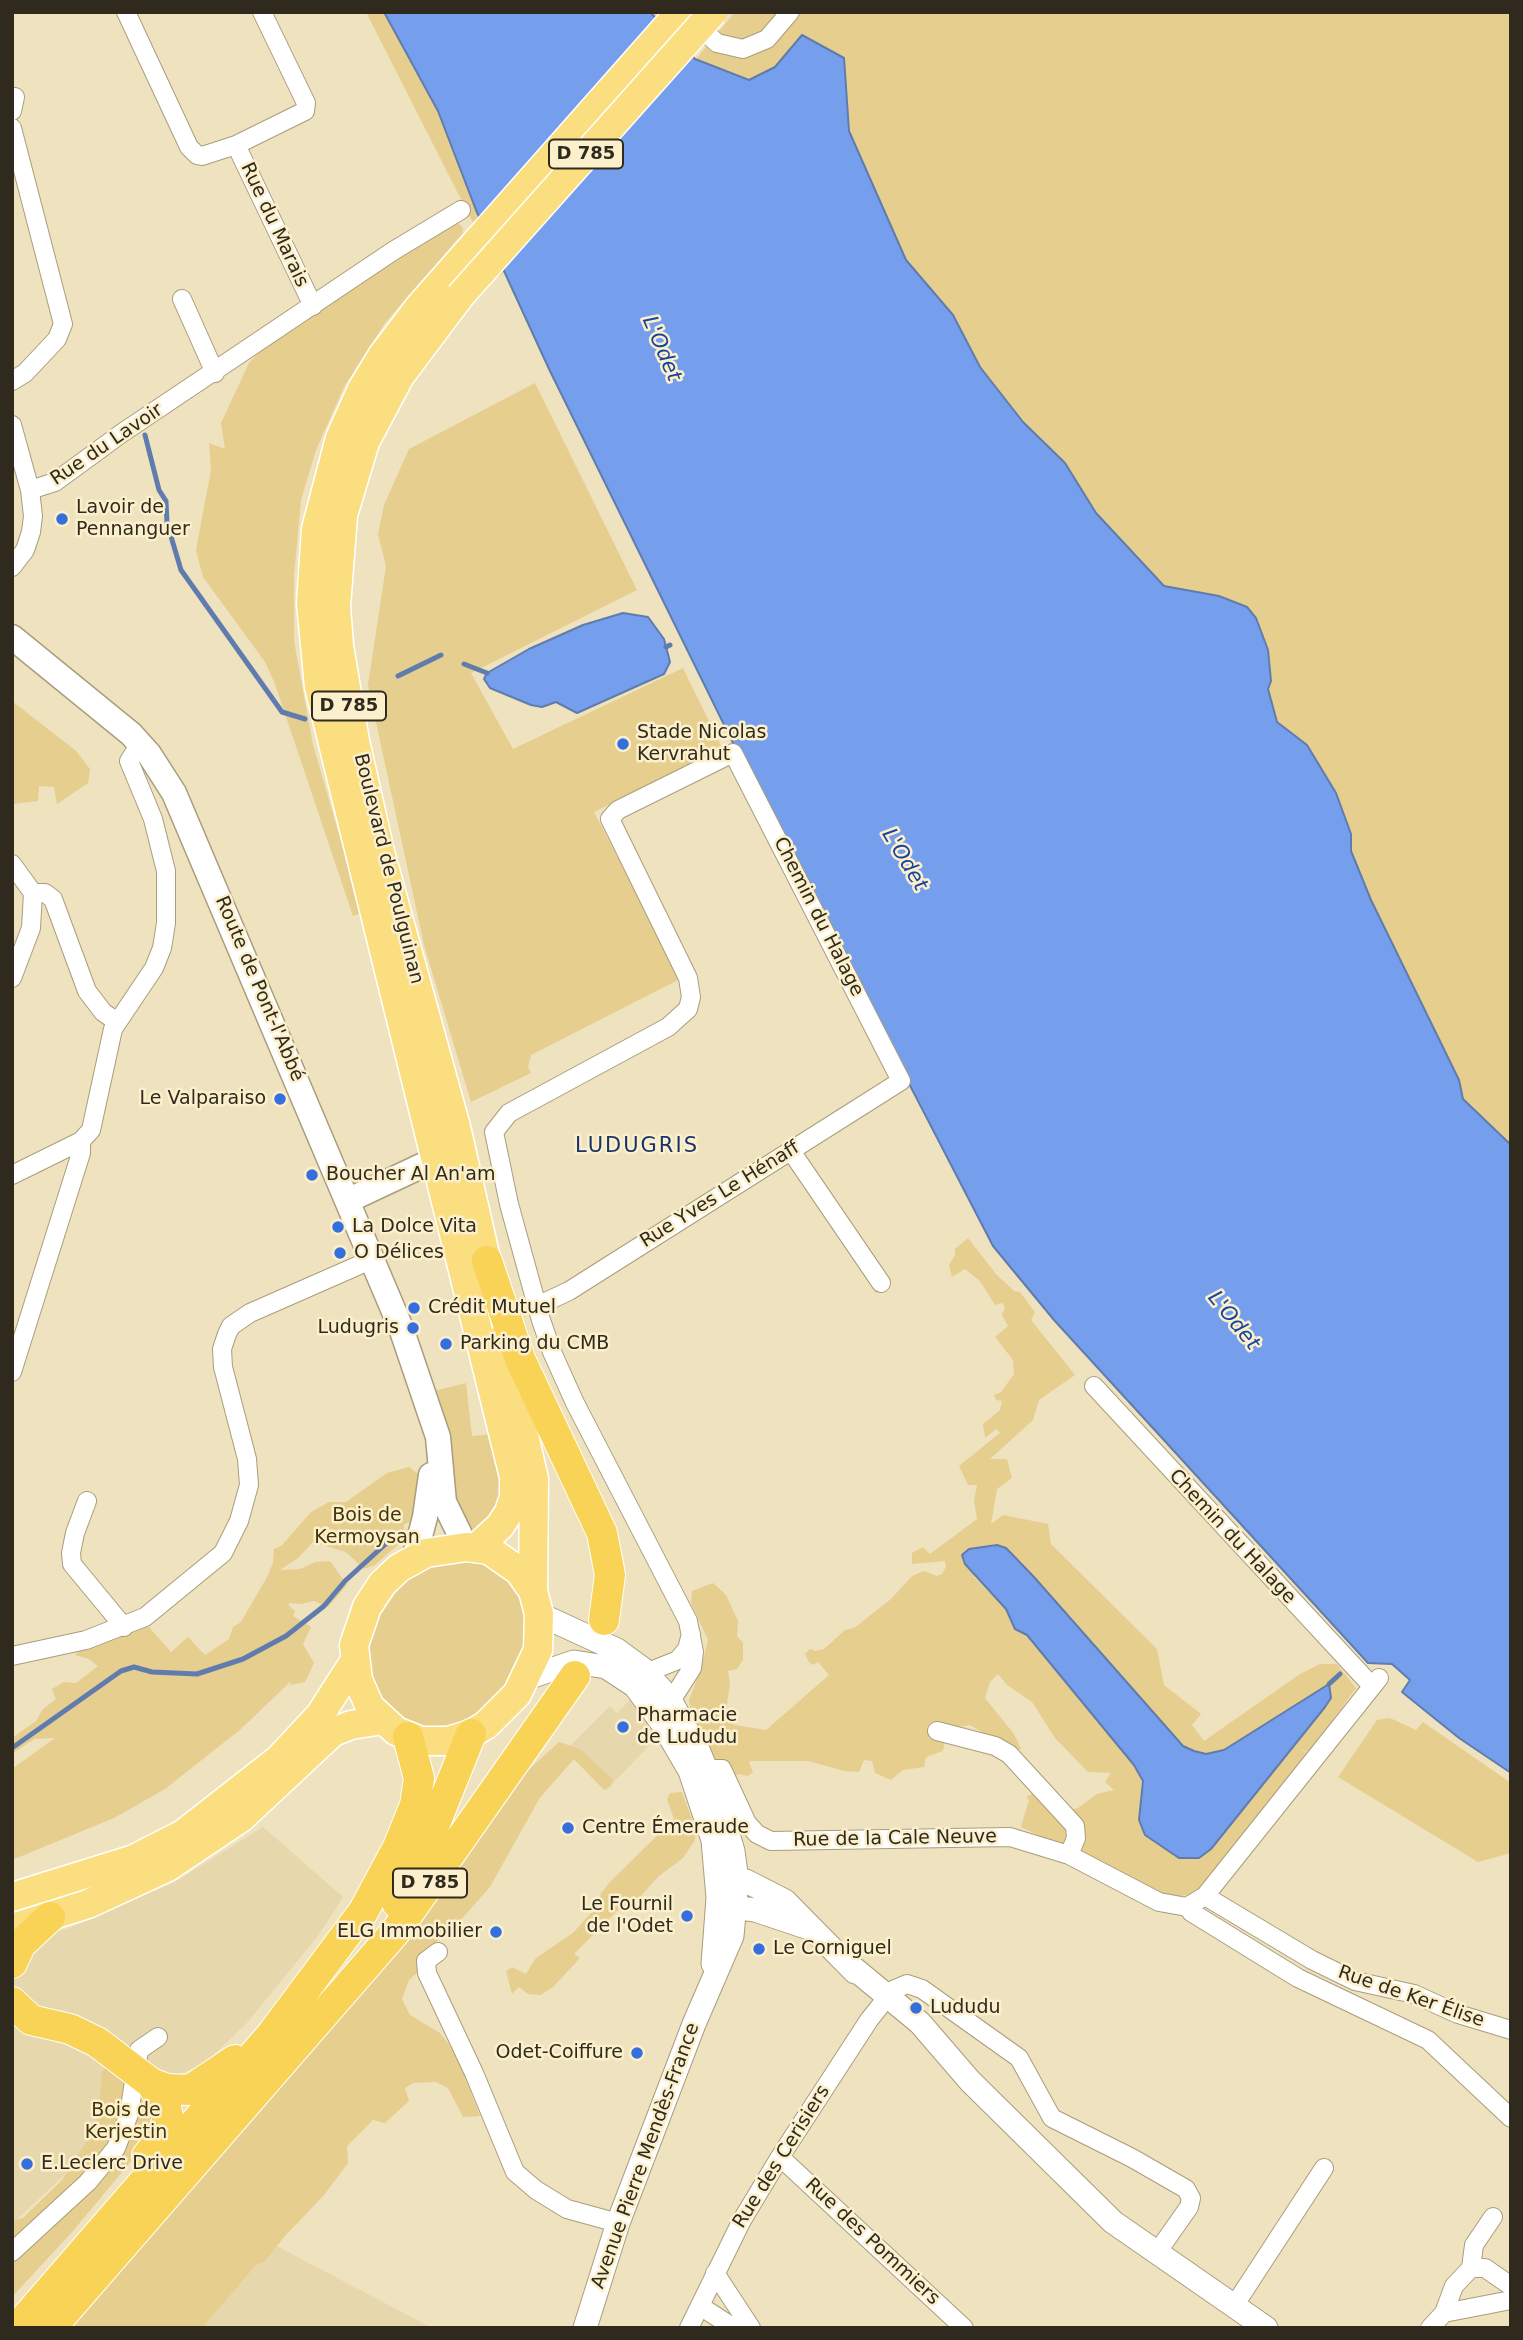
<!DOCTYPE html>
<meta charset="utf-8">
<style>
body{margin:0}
#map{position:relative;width:1523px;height:2340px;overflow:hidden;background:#efe2bf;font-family:"DejaVu Sans",sans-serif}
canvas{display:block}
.frame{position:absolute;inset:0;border:14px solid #2f2a1d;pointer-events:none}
</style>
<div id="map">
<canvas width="1523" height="2340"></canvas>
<div class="frame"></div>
</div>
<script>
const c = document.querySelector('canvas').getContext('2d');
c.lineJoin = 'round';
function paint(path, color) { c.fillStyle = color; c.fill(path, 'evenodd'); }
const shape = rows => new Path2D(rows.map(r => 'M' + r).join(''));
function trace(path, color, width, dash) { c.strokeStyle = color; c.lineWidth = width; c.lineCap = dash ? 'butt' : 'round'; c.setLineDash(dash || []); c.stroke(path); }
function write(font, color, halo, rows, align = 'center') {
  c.font = font + ' "DejaVu Sans",sans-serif'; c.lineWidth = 5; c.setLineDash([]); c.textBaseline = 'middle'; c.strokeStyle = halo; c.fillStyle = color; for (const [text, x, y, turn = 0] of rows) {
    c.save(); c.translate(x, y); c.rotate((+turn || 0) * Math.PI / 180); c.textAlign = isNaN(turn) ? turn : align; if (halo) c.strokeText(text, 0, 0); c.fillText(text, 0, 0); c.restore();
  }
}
paint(shape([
 [631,1699,658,1737,606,1790,565,1751,610,1706,617,1713],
 [263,1827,343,1897,318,1936,246,2024,204,2064,167,2079,12,2224,12,1943,67,1929,175,1882],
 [271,2243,432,2328,195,2328]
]), '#e7d7ac');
paint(shape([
 [366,12,436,12,548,230,500,276],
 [525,12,658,12,696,59,735,12,1511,12,1511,1481],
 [455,222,462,226,463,233,385,323,344,387,316,450,301,500,294,575,294,641,313,745,362,913,353,916,275,684,265,662,203,577,196,550,211,470,209,443,225,449,221,423,249,363,265,346],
 [535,383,637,590,471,673,513,749,683,668,721,746,709,758,594,812,680,979,531,1055,528,1067,531,1073,471,1102,424,945,368,685,386,566,378,534,384,505,409,449],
 [12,701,76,751,90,769,88,783,57,804,54,787,39,786,38,801,12,804],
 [968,1238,996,1274,1014,1291,1020,1292,1035,1312,1031,1320,1075,1375,1039,1400,1033,1420,990,1459,1007,1459,1012,1478,997,1489,991,1524,1003,1515,1048,1524,1051,1544,1157,1649,1164,1685,1201,1714,1192,1725,1204,1741,1300,1674,1320,1664,1337,1664,1356,1688,1309,1752,1300,1749,1308,1753,1199,1893,1168,1898,1021,1827,1029,1800,1026,1797,1034,1793,1055,1813,1078,1808,1097,1794,1114,1790,1105,1782,1111,1773,1088,1772,1055,1738,1032,1702,1007,1685,998,1674,990,1682,985,1698,1014,1734,1021,1749,1015,1751,970,1725,940,1730,945,1740,943,1751,926,1757,924,1767,903,1770,891,1780,875,1773,872,1761,864,1760,859,1772,845,1771,808,1761,751,1761,749,1762,753,1772,748,1776,739,1774,734,1777,717,1761,691,1714,689,1700,701,1669,708,1640,691,1603,692,1591,713,1583,726,1595,738,1621,737,1636,743,1643,743,1660,737,1669,728,1671,730,1684,725,1716,735,1725,766,1730,829,1675,818,1662,813,1665,809,1662,805,1654,810,1649,815,1651,824,1649,845,1630,854,1628,891,1599,912,1576,924,1571,937,1576,942,1574,946,1567,945,1561,912,1564,912,1553,923,1547,930,1554,977,1519,974,1501,977,1485,968,1485,959,1466,1000,1433,996,1429,985,1438,983,1424,1000,1410,1002,1401,996,1400,994,1395,1001,1392,1014,1374,1013,1360,995,1337,1008,1326,1002,1315,1005,1307,1002,1303,995,1305,980,1281,965,1269,952,1277,949,1265,955,1255,955,1249],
 [1006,1548,1183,1746,1194,1751,1206,1754,1224,1750,1329,1685,1331,1698,1325,1707,1224,1832,1179,1858,1145,1835,1139,1820,1144,1782,1134,1765,1027,1635,1015,1629,1006,1609,974,1577],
 [466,1383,472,1436,494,1434,505,1467,499,1510,478,1528,470,1530,459,1523,434,1391],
 [409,1467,421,1476,420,1492,410,1522,404,1524,404,1536,400,1543,375,1565,364,1569,346,1552,313,1542,298,1558,280,1570,300,1569,315,1562,330,1561,347,1585,328,1607,314,1601,301,1604,289,1603,289,1606,295,1611,293,1616,311,1627,303,1644,314,1663,305,1682,290,1685,291,1681,241,1729,165,1789,114,1818,12,1860,12,1769,55,1738,34,1739,12,1754,12,1738,36,1721,43,1709,56,1699,52,1689,64,1682,76,1683,98,1666,89,1659,75,1655,82,1649,148,1626,171,1652,188,1637,205,1655,229,1639,233,1627,241,1622,267,1577,273,1563,274,1549,281,1546,311,1512,329,1502,346,1502,387,1473],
 [443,1559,488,1563,503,1571,524,1597,531,1633,519,1670,477,1721,442,1732,408,1724,374,1692,367,1645,374,1624,398,1590,413,1575],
 [1390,1718,1416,1730,1423,1722,1511,1783,1511,1853,1478,1862,1338,1777,1377,1720],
 [559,1742,580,1749,613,1780,611,1786,604,1790,574,1759,539,1799,490,1887,449,1933,436,1942,418,1972,409,1980,402,1999,410,2015,440,2033,456,2054,480,2116,463,2117,448,2088,436,2082,413,2083,405,2088,409,2101,385,2123,373,2120,347,2146,348,2163,324,2195,285,2236,265,2261,256,2265,202,2328,65,2328,379,1973,433,1905,515,1782],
 [682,1792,696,1831,695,1840,683,1858,659,1876,636,1901,617,1911,574,1954,580,1958,553,1987,541,1995,528,1994,519,1987,512,1994,506,1971,512,1967,526,1974,536,1958,573,1933,599,1904,601,1893,610,1882,674,1819,667,1799,670,1793],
 [107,2066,140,2088,156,2108,158,2129,72,2232,12,2297,12,2221,23,2218,62,2180,90,2136,99,2113,102,2071]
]), '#e5ce8e');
const water = shape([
 [384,12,650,12,695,59,749,80,775,67,802,35,844,58,849,131,906,260,953,315,980,367,1023,422,1065,463,1096,513,1164,586,1219,596,1247,607,1256,618,1268,650,1271,681,1268,689,1277,722,1307,745,1336,793,1351,834,1351,851,1371,900,1459,1080,1463,1099,1511,1145,1511,1773,1459,1738,1402,1692,1410,1680,1392,1664,1368,1663,1054,1320,993,1246,735,747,549,369,476,210,438,111,384,12],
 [623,613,648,617,664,639,670,662,664,674,577,713,556,702,542,707,531,705,490,688,484,679,487,673,529,649,583,625,623,613],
 [997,1545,1006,1548,1034,1577,1183,1746,1194,1751,1206,1754,1224,1750,1329,1684,1331,1698,1325,1707,1211,1849,1199,1858,1179,1858,1145,1835,1139,1820,1143,1781,1134,1765,1027,1635,1015,1629,1006,1609,965,1564,962,1555,969,1549,997,1545]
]);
paint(water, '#759fec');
trace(water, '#607cae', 2);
trace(shape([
 [145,435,159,490,166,501,167,523,181,570,282,712,305,719],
 [666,647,670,645],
 [464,664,487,673],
 [398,676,441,655],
 [1329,1684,1340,1674],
 [12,1748,121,1671,134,1667,152,1672,197,1674,243,1659,286,1636,324,1606,345,1581,392,1538]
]), '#607cae', 5);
const minor = shape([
 [126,12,189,147,197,155,202,156,236,145,305,111,306,103,262,12],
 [693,21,717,43,743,49,767,39,790,12],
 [12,111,15,97],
 [12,128,63,324,57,339,25,373,12,381],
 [236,145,313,306],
 [182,299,215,373],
 [12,425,30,490],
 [12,567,25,550,31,532,33,516,30,490,55,482,122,433,393,251,461,210],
 [12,864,33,893,45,893,53,899,87,991,103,1012,117,1022],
 [12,978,31,928,33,893],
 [791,1151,881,1283],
 [12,1175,81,1141,91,1130,113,1029,154,968,162,948,166,923,166,871,153,819,129,761,140,744],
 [537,1306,569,1291,901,1081,733,753,618,810,610,819,688,978,691,997,688,1009,668,1027,509,1113,494,1132,509,1204,537,1306,541,1320,552,1352,575,1403,688,1621,694,1652,692,1668,676,1693,660,1704],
 [12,1372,81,1153,81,1141],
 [1094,1386,1372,1686],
 [87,1501,75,1533,71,1553,72,1564,124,1627],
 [12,1656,86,1640,145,1617,223,1553,239,1521,249,1485,247,1459,223,1367,222,1349,227,1334,231,1326,250,1313,373,1259],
 [640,1681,653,1670,678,1660,687,1649,691,1634],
 [937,1731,995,1746,1009,1754,1075,1826,1076,1838,1069,1855],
 [699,1776,707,1769,722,1769,747,1823,757,1834,771,1841,1010,1837,1069,1855,1159,1902,1187,1907,1205,1896,1379,1678],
 [1205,1896,1312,1960,1355,1981,1414,1994,1458,2014,1511,2030],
 [1187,1907,1191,1912,1298,1978,1428,2040,1511,2118],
 [438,1952,426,1961,427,1973,474,2073,515,2172,536,2190,567,2209,618,2223],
 [780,2157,964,2328],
 [12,2252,88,2182,116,2148,129,2114,139,2050,158,2037],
 [1471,2268,1474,2245,1493,2217],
 [715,2273,751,2328],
 [700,2306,734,2328],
 [1234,2306,1324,2168],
 [1444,2313,1454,2286,1471,2268,1485,2268,1511,2286],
 [689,2328,742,2220,780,2157,869,2020,893,1990,907,1984,922,1989,1019,2058,1052,2118,1132,2158,1186,2189,1191,2198,1189,2207,1156,2254],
 [1430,2328,1444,2313,1511,2300]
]);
const tertiary = shape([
 [539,1614,617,1650,643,1669,669,1698,699,1752,716,1794,733,1851,737,1881,732,1936,694,2024,618,2223,585,2328],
 [527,1678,574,1662,606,1667,635,1686,662,1723,690,1771,713,1840,718,1898,713,1964],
 [724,1882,746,1881,785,1901,855,1972],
 [724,1906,755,1910,809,1928],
 [846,1962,920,2023,970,2081,1113,2222,1266,2328]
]);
const secondary = shape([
 [12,637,131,734,149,754,174,793,401,1328,438,1437,444,1502,466,1547],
 [349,1200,436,1159],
 [414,1559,425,1517,431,1475]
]);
const primary = shape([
 [460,296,400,376,365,442,343,515,336,606,339,646,355,741,380,852,456,1127,492,1285],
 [502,1339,534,1479,533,1591],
 [466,1547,489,1550,519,1571,533,1591,539,1614,538,1650,517,1694,486,1725,471,1734,448,1741,421,1741,396,1731,370,1707,358,1680,354,1645,367,1607,382,1584,399,1568,426,1553,466,1547],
 [476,1548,500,1526,509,1512,514,1497,514,1477,319,687,311,603,316,529,340,438,362,389,382,356,420,306,680,12],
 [12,1897,134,1859,183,1834,279,1759,320,1715,354,1662],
 [12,1928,88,1904,168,1867,241,1818,333,1732,351,1725,383,1720]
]);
const trunk = shape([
 [487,1261,520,1359,602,1533,610,1575,604,1620],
 [397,1903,428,1841,471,1734],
 [12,1963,21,1944,50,1917],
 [12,2002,31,2020,70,2029,97,2042,151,2083,167,2089,190,2090,235,2060],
 [147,2156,162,2138,168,2117,166,2107,151,2083],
 [17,2328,272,2034,363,1912,398,1847,415,1805,419,1778,408,1737],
 [51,2328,396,1931,575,1676]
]);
trace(minor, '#a99d7b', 20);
trace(tertiary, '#a99d7b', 25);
trace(secondary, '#a99d7b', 27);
trace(primary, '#fff', 31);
trace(trunk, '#fff', 32);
trace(minor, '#fff', 18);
trace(tertiary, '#fff', 23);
trace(secondary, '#fff', 24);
trace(primary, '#fade80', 28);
trace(trunk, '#f8d356', 30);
const primaryBridge = shape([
 [460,296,713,12]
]);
trace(primaryBridge, '#fff', 31, []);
trace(primaryBridge, '#fade80', 28);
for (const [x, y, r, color] of [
 [62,519,7,"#356fde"],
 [623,744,7,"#356fde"],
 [280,1099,7,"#356fde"],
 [312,1175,7,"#356fde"],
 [338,1227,7,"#356fde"],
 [340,1253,7,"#356fde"],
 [414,1308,7,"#356fde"],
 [413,1328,7,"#356fde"],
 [446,1344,7,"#356fde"],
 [623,1727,7,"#356fde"],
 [568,1828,7,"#356fde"],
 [687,1916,7,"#356fde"],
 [496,1932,7,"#356fde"],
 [759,1949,7,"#356fde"],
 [916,2008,7,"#356fde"],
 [637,2053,7,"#356fde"],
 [27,2164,7,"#356fde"]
]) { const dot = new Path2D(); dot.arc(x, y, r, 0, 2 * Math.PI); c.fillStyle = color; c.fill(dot); trace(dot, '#fcf0cc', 2.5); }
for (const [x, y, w] of [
 [586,154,74],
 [349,706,74],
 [430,1883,74]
]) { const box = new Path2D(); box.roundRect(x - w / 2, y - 14.5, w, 29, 5); c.fillStyle = '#fcf0cc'; c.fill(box); trace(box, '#2f2a1d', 2); }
write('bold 18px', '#2f2a1d', null, [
 ["D 785",586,154],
 ["D 785",349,706],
 ["D 785",430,1883]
]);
write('19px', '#2f2a1d', '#fcf0cc', [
 ["Rue du Marais",274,225,65],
 ["Rue du Lavoir",107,445,-34],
 ["Boulevard de Poulguinan",388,869,76],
 ["Chemin du Halage",818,917,63],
 ["Route de Pont-l'Abbé",259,989,67],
 ["Rue Yves Le Hénaff",720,1195,-32],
 ["Chemin du Halage",1232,1537,47],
 ["Rue de la Cale Neuve",895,1839,-1],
 ["Rue de Ker Élise",1411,1997,19],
 ["Avenue Pierre Mendès-France",646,2156,-70],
 ["Rue des Cerisiers",782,2157,-58],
 ["Rue des Pommiers",872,2242,43]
]);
write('19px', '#2f2a1d', '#fcf0cc', [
 ["Lavoir de",76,508],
 ["Pennanguer",76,530],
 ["Stade Nicolas",637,733],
 ["Kervrahut",637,755],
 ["Le Valparaiso",266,1099,"right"],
 ["Boucher Al An'am",326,1175],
 ["La Dolce Vita",352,1227],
 ["O Délices",354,1253],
 ["Crédit Mutuel",428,1308],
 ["Ludugris",399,1328,"right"],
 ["Parking du CMB",460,1344],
 ["Pharmacie",637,1716],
 ["de Lududu",637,1738],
 ["Centre Émeraude",582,1828],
 ["Le Fournil",673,1905,"right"],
 ["de l'Odet",673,1927,"right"],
 ["ELG Immobilier",482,1932,"right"],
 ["Le Corniguel",773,1949],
 ["Lududu",930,2008],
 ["Odet-Coiffure",623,2053,"right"],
 ["E.Leclerc Drive",41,2164]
], 'left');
write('19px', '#42350a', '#fcf0cc', [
 ["Bois de",367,1516],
 ["Kermoysan",367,1538],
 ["Bois de",126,2111],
 ["Kerjestin",126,2133]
]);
write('italic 21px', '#17459d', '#fcf0cc', [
 ["L'Odet",661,349,67],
 ["L'Odet",904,860,59],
 ["L'Odet",1233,1321,51]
]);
c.letterSpacing = '2px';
write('21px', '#18346a', '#fcf0cc', [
 ["LUDUGRIS",637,1147]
]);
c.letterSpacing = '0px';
</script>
